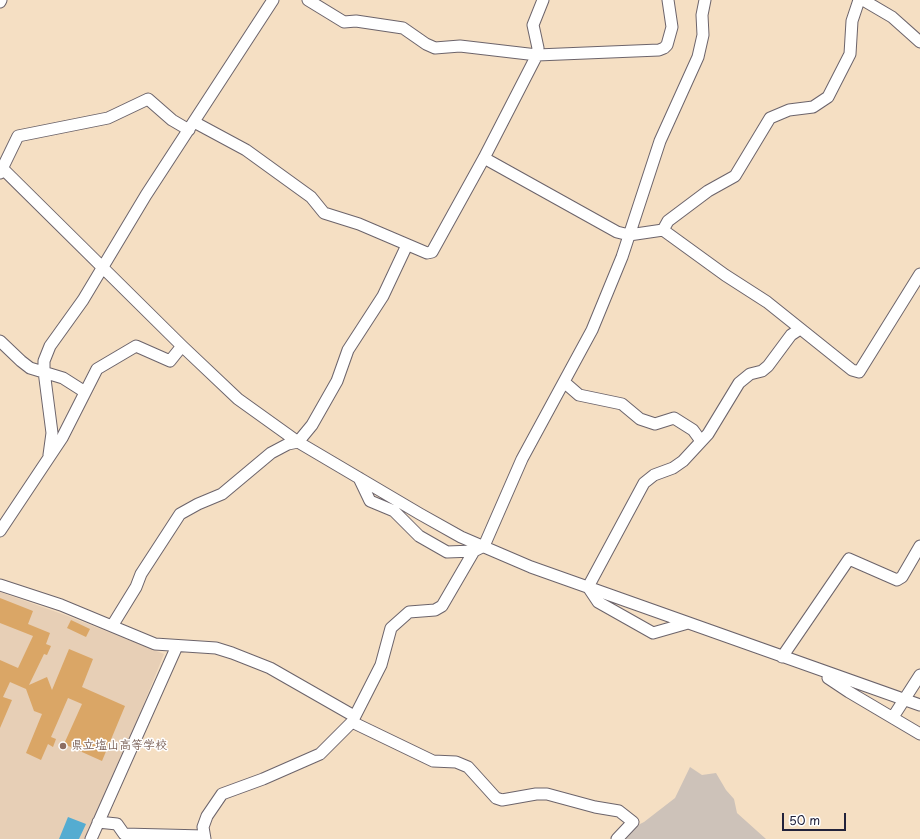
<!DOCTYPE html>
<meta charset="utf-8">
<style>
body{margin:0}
#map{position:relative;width:920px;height:839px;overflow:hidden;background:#f5dfc3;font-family:"Playpen Sans",sans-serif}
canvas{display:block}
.scale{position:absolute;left:782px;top:813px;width:64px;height:18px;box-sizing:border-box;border:2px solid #22223b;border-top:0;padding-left:5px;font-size:12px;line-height:14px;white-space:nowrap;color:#22223b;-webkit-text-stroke:3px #fff;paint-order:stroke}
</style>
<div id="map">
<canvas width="920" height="839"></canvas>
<div class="scale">50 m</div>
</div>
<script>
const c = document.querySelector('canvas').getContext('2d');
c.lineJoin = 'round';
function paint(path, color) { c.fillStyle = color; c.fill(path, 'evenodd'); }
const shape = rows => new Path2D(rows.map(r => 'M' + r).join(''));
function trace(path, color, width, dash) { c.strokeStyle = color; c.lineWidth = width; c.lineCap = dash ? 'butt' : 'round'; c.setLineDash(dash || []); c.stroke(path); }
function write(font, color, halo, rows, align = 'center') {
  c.font = font + ' "Playpen Sans","Klee One",sans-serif'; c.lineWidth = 3; c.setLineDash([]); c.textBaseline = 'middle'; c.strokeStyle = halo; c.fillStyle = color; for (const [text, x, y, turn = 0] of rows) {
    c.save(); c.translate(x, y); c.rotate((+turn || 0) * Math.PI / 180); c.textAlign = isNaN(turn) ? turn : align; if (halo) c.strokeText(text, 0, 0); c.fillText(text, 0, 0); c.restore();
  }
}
paint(shape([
 [0,592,65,615,164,654,89,839,0,839]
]), '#e7cfb6');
paint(shape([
 [690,767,702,775,716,773,726,790,734,799,737,813,766,839,623,839,630,829,644,822,675,798]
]), '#cdc2b9');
paint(shape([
 [68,817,86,824,79,839,59,839]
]), '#54acd1');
paint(shape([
 [0,598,33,611,28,624,50,633,46,644,51,646,47,655,44,654,29,685,47,677,52,690,69,649,93,659,82,687,125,706,102,761,64,744,82,704,68,698,51,737,56,739,53,747,48,744,41,760,26,753,42,714,34,711,26,689,10,682,3,697,12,700,0,728,0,660,18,668,33,636,0,623],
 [71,620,90,629,86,637,67,628]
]), '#daa666');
const minor = shape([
 [308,0,344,22,356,21,403,28,426,44,435,48,460,46,537,55,659,50,664,48,667,45,672,27,668,0],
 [863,0,892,17,920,42],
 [0,2,1,0],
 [194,122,246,150,311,197,324,213,359,224,427,253,432,252,484,158,537,55,538,48,533,25,543,0],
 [484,158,617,232,629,235,663,230,725,275,767,302,852,370,859,372,920,274],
 [0,166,182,346,238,399,298,442,420,514,461,537,531,567,920,705],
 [0,173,18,136,108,118,148,99,172,120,189,130],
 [663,230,668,221,708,191,735,176,770,118,789,110,813,107,828,97,850,54,852,21,859,0],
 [0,341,21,361,30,368,63,378,85,392],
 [564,382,579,395,622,404,640,419,655,424,674,418,693,430,701,441],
 [49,455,52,433,44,371,44,361,50,346,83,300,146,195,273,0],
 [359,478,370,501,394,511,419,536,447,552,474,551,484,546,522,459,592,330,622,257,660,141,698,57,703,35,702,15,705,0],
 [0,531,62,438,97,369,136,346,170,361,182,346],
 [0,585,61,605,155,644,216,648,232,653,270,668,354,716],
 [688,623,653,633,598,602,588,587,644,483,654,475,673,468,683,461,708,434,739,383,750,374,762,371,768,366,791,335,800,329],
 [112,626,136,587,141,574,180,514,198,504,222,494,271,453,288,444,298,442,312,425,337,381,348,350,383,296,407,245],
 [782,657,849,559,897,580,902,577,920,546],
 [828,678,849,692,920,734],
 [893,717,920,675],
 [352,722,433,761,456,762,468,767,496,798,502,800,536,794,547,794,595,807,619,811,633,822,617,839],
 [98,822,117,824,124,834,204,836],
 [91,839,177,646],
 [205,839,203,827,207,816,222,794,263,779,320,754,352,722,381,665,391,628,409,612,435,610,442,606,474,551]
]);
trace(minor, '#6c646b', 13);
trace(minor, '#fff', 11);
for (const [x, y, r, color] of [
 [63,746,4,"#8d6e63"]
]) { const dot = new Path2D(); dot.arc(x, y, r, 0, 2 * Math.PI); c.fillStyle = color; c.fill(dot); trace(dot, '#fff', 1.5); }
write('bold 12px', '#785e54', '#fff', [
 ["県立塩山高等学校",71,746]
], 'left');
</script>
